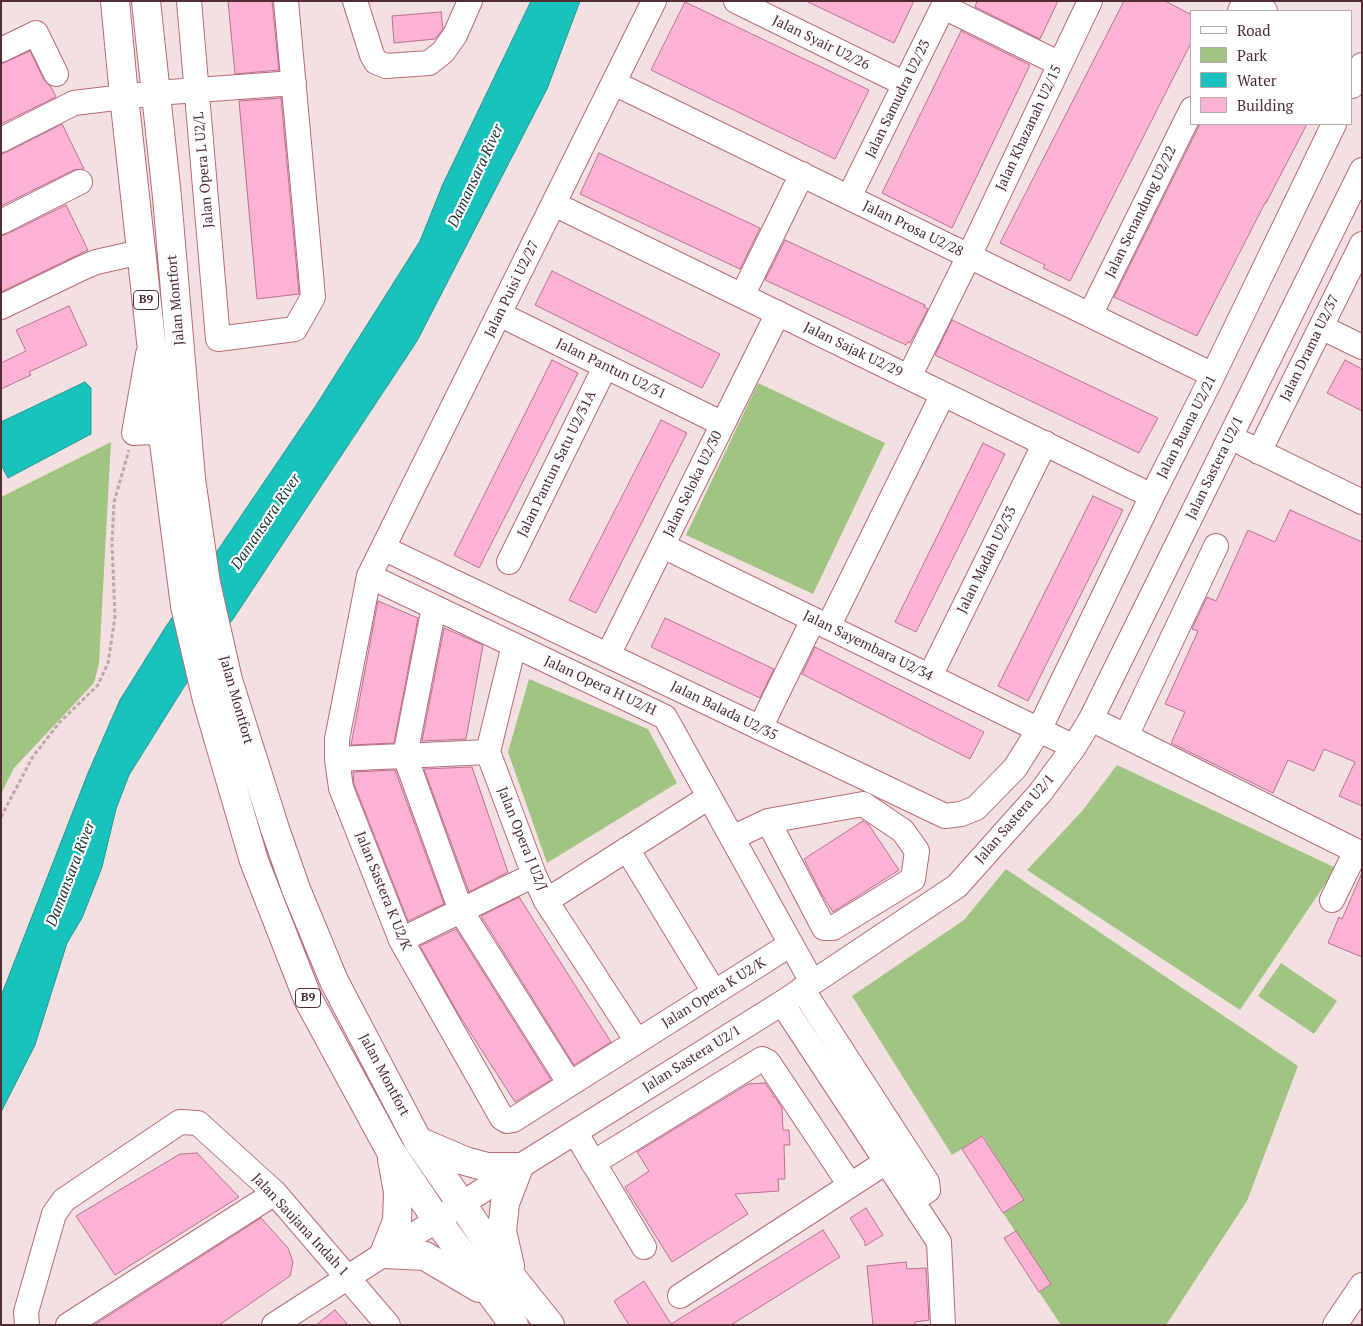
<!DOCTYPE html>
<style>
body{margin:0}
#map{position:relative;width:1363px;height:1326px;overflow:hidden;background:#f3e1e2;font-family:"PT Serif",serif}
canvas{display:block}
.frame{position:absolute;inset:0;border:2px solid #4f2d32;pointer-events:none}
.legend{position:absolute;left:1190px;top:10px;width:162px;height:115px;box-sizing:border-box;background:#fff;border:1px solid #b9abad;margin:0;padding:6px 9px;list-style:none;font-size:15px;color:#4f2d32}
.legend li{display:flex;align-items:center;gap:10px;height:25px}
.legend b{width:25px;border:1px solid #b9abad}
</style>
<div id="map">
<canvas width="1363" height="1326"></canvas>
<div class="frame"></div>
<ul class="legend">
<li><b style="height:6px;background:#fff"></b>Road</li>
<li><b style="height:14px;background:#a2c483"></b>Park</li>
<li><b style="height:14px;background:#18c2bd"></b>Water</li>
<li><b style="height:14px;background:#fcb3d3"></b>Building</li>
</ul>
</div>
<script>
const c = document.querySelector('canvas').getContext('2d');
c.lineJoin = 'round';
function paint(path, color) { c.fillStyle = color; c.fill(path, 'evenodd'); }
const shape = rows => new Path2D(rows.map(r => 'M' + r).join(''));
function trace(path, color, width, dash) { c.strokeStyle = color; c.lineWidth = width; c.lineCap = dash ? 'butt' : 'round'; c.setLineDash(dash || []); c.stroke(path); }
function write(font, color, halo, rows, align = 'center') {
  c.font = font + ' "PT Serif",serif'; c.lineWidth = 4.5; c.setLineDash([]); c.textBaseline = 'middle'; c.strokeStyle = halo; c.fillStyle = color; for (const [text, x, y, turn = 0] of rows) {
    c.save(); c.translate(x, y); c.rotate((+turn || 0) * Math.PI / 180); c.textAlign = isNaN(turn) ? turn : align; if (halo) c.strokeText(text, 0, 0); c.fillText(text, 0, 0); c.restore();
  }
}
paint(shape([
 [758,383,885,443,813,594,686,535],
 [111,442,99,663,94,683,14,768,1,794,1,497],
 [529,679,648,729,677,783,547,863,508,752],
 [1117,765,1336,868,1240,1010,1027,870,1083,810],
 [1006,869,1298,1066,1247,1201,1166,1325,1061,1325,1039,1292,1050,1284,1003,1213,1023,1200,983,1136,952,1155,852,996,964,920],
 [1281,963,1337,1001,1314,1034,1258,996]
]), '#a2c483');
const water = shape([
 [531,1,580,1,547,89,417,341,235,616,184,687,129,775,116,809,102,867,82,918,67,943,35,1045,1,1112,1,996,88,773,120,700,165,628,315,407,420,241,443,184,531,1],
 [85,382,91,388,91,434,8,478,1,465,1,422,85,382]
]);
paint(water, '#18c2bd');
trace(water, '#289593', 1);
const building = shape([
 [228,1,272,1,279,70,235,74,228,1],
 [806,1,914,1,894,43,806,1],
 [977,1,1058,1,1040,39,975,7,977,1],
 [1124,1,1165,1,1192,15,1192,41,1070,281,1043,268,1045,265,1000,243,1124,1],
 [685,2,869,90,835,159,651,70,685,2],
 [441,12,443,29,435,39,394,43,392,16,441,12],
 [961,31,1030,65,952,228,882,193,961,31],
 [30,51,44,80,51,87,56,97,1,124,1,64,30,51],
 [281,98,299,294,257,299,239,101,281,98],
 [62,124,84,169,74,170,1,206,1,154,7,152,62,124],
 [1200,124,1307,124,1266,203,1265,203,1197,336,1114,297,1200,124],
 [599,153,760,228,740,269,580,194,599,153],
 [66,205,88,250,1,292,1,236,7,234,66,205],
 [785,240,925,305,924,307,928,309,910,343,908,342,906,345,765,280,785,240],
 [552,271,720,354,702,388,535,305,552,271],
 [69,306,87,345,29,372,31,375,1,389,1,363,26,351,16,330,69,306],
 [952,320,1158,418,1139,453,935,355,952,320],
 [552,360,578,373,479,568,454,555,552,360],
 [1345,360,1362,369,1362,411,1327,393,1345,360],
 [661,420,687,433,596,613,569,600,661,420],
 [983,443,1005,454,916,632,895,622,983,443],
 [1093,496,1123,510,1028,701,998,686,1093,496],
 [1290,510,1362,542,1362,806,1339,796,1355,762,1324,749,1314,771,1288,760,1273,793,1171,743,1185,712,1165,704,1198,631,1192,629,1207,597,1216,601,1248,530,1275,542,1290,510],
 [378,601,418,618,394,743,351,745,378,601],
 [665,618,774,669,760,698,651,647,665,618],
 [444,628,483,645,466,739,422,741,444,628],
 [815,647,984,732,970,759,802,674,815,647],
 [472,767,508,872,469,892,424,769,472,767],
 [395,770,444,904,408,921,354,784,353,772,395,770],
 [863,821,869,825,899,870,833,912,821,893,804,859,863,821],
 [1362,873,1362,957,1328,943,1339,917,1342,919,1362,873],
 [519,897,611,1042,574,1065,481,916,519,897],
 [456,929,551,1080,515,1102,459,1015,420,946,456,929],
 [765,1083,773,1094,773,1097,775,1097,782,1108,783,1130,789,1130,790,1145,784,1145,785,1179,778,1179,779,1191,735,1194,748,1214,672,1262,625,1187,649,1171,637,1152,748,1084,765,1083],
 [982,1136,1024,1200,1003,1213,962,1149,982,1136],
 [197,1153,239,1197,115,1275,76,1216,180,1154,197,1153],
 [866,1208,883,1235,865,1246,865,1242,850,1218,866,1208],
 [261,1218,288,1248,293,1262,290,1276,219,1325,94,1325,261,1218],
 [823,1230,840,1257,731,1325,629,1325,614,1301,644,1281,671,1324,823,1230],
 [1016,1231,1051,1284,1039,1292,1004,1238,1016,1231],
 [906,1262,907,1269,926,1268,929,1320,915,1322,915,1325,873,1325,867,1266,906,1262],
 [335,1310,348,1325,316,1325,335,1310]
]);
paint(building, '#fcb3d3');
trace(building, '#b77091', 1);
const minor = shape([
 [189,1,218,339,295,329,313,297,286,1],
 [355,1,372,55,376,62,386,66,429,63,443,52,455,35,470,1],
 [654,1,369,576,337,739,337,759,341,788,401,940,502,1118,507,1121,513,1120,791,944],
 [736,1,905,84],
 [944,7,1060,64],
 [1240,11,1245,1,1265,11],
 [1,50,36,33,56,74],
 [614,83,1213,375],
 [1352,86,1362,65],
 [1,140,74,103,156,93,294,83],
 [849,197,946,1],
 [554,204,1152,496],
 [1,222,80,182],
 [742,296,802,174],
 [1,307,82,268,96,262,141,252],
 [499,314,723,424],
 [1090,315,1192,109],
 [1321,327,1362,347],
 [148,354,134,433,149,432,156,434,164,440],
 [909,377,969,256,1090,1],
 [1244,444,1362,502],
 [1259,452,1362,244],
 [663,546,1074,747],
 [383,548,945,816,961,814,976,808,1015,768,1039,730,1152,496,1213,375,1334,124],
 [509,562,605,367],
 [369,576,665,717,812,982],
 [434,607,405,756,461,911,570,1084],
 [828,627,943,394],
 [514,645,488,752,534,875,546,901,637,1041],
 [608,655,778,313],
 [930,676,1045,443],
 [1091,719,1356,851,1332,900],
 [760,728,813,620],
 [1126,736,1216,546],
 [337,759,488,752],
 [863,804,903,831,917,851,913,879,833,928,824,928,768,821,863,804],
 [732,838,768,821],
 [627,849,714,992],
 [546,901,709,797],
 [401,940,534,875],
 [802,989,927,1182,928,1190,912,1201],
 [782,1003,939,1242,943,1325],
 [575,1132,644,1247],
 [593,1163,762,1059,768,1062,850,1185],
 [680,1296,886,1162],
 [27,1325,26,1312,54,1214,64,1200,180,1122,198,1123,275,1193,388,1325],
 [68,1325,275,1193],
 [274,1325,519,1167,782,1003,957,886,1040,793,1074,747,1091,719,1362,170],
 [1335,1325,1362,1285]
]);
const major = shape([
 [115,1,124,96,151,341,185,606,207,700,254,861,308,999,390,1150,437,1220,514,1325],
 [146,1,167,197,191,479,206,583,228,680,275,829,296,889,334,981,418,1141,514,1280,550,1325],
 [418,1141,465,1161,487,1167,519,1167,505,1203,502,1231,510,1266],
 [392,1159,398,1192,397,1221,384,1254,425,1256,479,1288]
]);
trace(minor, '#b86a75', 26);
trace(major, '#b86a75', 30);
trace(shape([
 [1,817,32,758,59,723,98,685,108,663,115,617,112,543,114,502,129,450]
]), '#bea7a9', 3, [4, 2.5]);
trace(minor, '#fff', 24);
trace(major, '#fff', 28);
for (const [x, y, w] of [
 [146,300,25],
 [308,998,25]
]) { const box = new Path2D(); box.roundRect(x - w / 2, y - 9.5, w, 19, 4); c.fillStyle = '#fff'; c.fill(box); trace(box, '#4f2d32', 1); }
write('bold 12px', '#4f2d32', null, [
 ["B9",146,300],
 ["B9",308,998]
]);
write('14px', '#4f2d32', '#fff', [
 ["Jalan Syair U2/26",821,43,26],
 ["Jalan Samudra U2/23",898,99,-64],
 ["Jalan Khazanah U2/15",1029,128,-65],
 ["Jalan Opera L U2/L",204,170,-95],
 ["Jalan Senandung U2/22",1141,212,-64],
 ["Jalan Prosa U2/28",913,229,26],
 ["Jalan Puisi U2/27",512,289,-64],
 ["Jalan Montfort",176,300,-95],
 ["Jalan Drama U2/37",1310,348,-64],
 ["Jalan Sajak U2/29",853,350,26],
 ["Jalan Pantun U2/31",611,369,26],
 ["Jalan Buana U2/21",1187,427,-63],
 ["Jalan Pantun Satu U2/31A",557,464,-64],
 ["Jalan Sastera U2/1",1215,468,-64],
 ["Jalan Seloka U2/30",693,484,-64],
 ["Jalan Madah U2/33",987,560,-64],
 ["Jalan Sayembara U2/34",868,646,26],
 ["Jalan Opera H U2/H",600,686,25],
 ["Jalan Montfort",236,700,74],
 ["Jalan Balada U2/35",724,711,26],
 ["Jalan Sastera U2/1",1015,819,-49],
 ["Jalan Opera J U2/J",522,839,68],
 ["Jalan Sastera K U2/K",383,891,68],
 ["Jalan Opera K U2/K",714,993,-32],
 ["Jalan Sastera U2/1",692,1059,-32],
 ["Jalan Montfort",384,1075,62],
 ["Jalan Saujana Indah 1",300,1225,47]
]);
write('italic 15px', '#143331', '#fff', [
 ["Damansara River",476,176,-65],
 ["Damansara River",266,522,-56],
 ["Damansara River",71,874,-69]
]);
</script>
